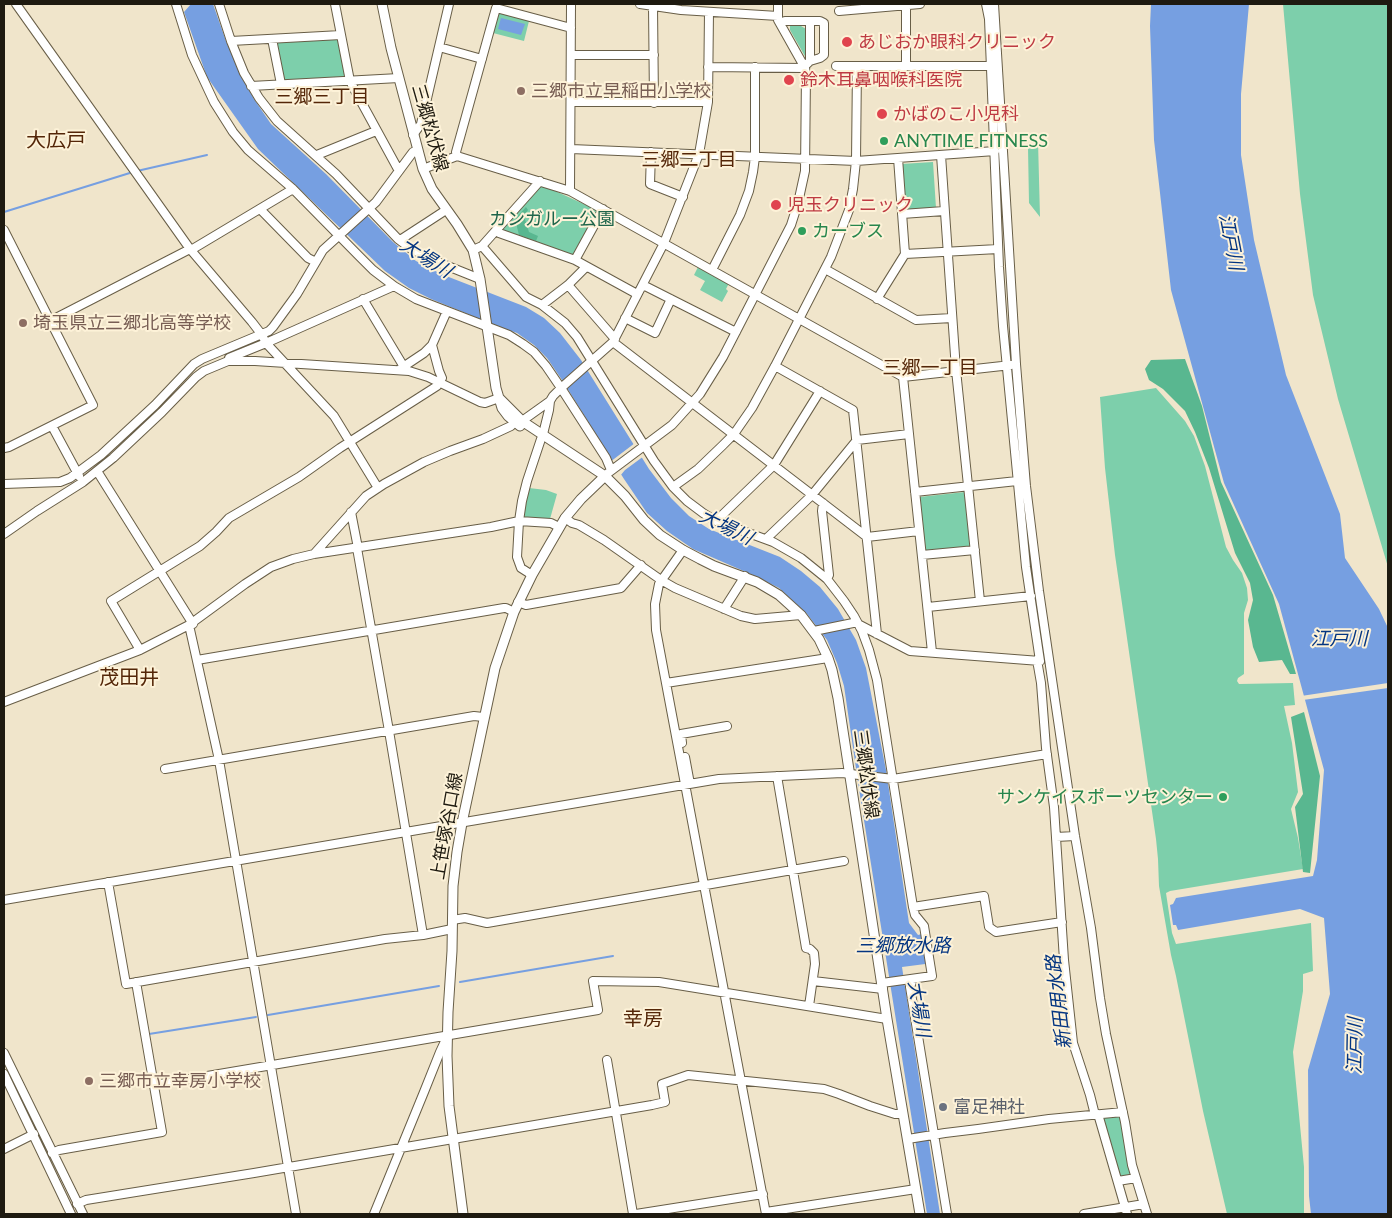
<!DOCTYPE html>
<meta charset="utf-8">
<style>
body{margin:0}
#map{position:relative;width:1392px;height:1218px;overflow:hidden;background:#f0e5cb;font-family:Lato,sans-serif}
canvas{display:block}
.frame{position:absolute;inset:0;border:5px solid #1e1a10;pointer-events:none}
</style>
<div id="map">
<canvas width="1392" height="1218"></canvas>
<div class="frame"></div>
</div>
<script>
const c = document.querySelector('canvas').getContext('2d');
c.lineJoin = 'round';
function paint(path, color) { c.fillStyle = color; c.fill(path, 'evenodd'); }
const shape = rows => new Path2D(rows.map(r => 'M' + r).join(''));
function trace(path, color, width, dash) { c.strokeStyle = color; c.lineWidth = width; c.lineCap = dash ? 'butt' : 'round'; c.setLineDash(dash || []); c.stroke(path); }
function write(font, color, halo, rows, align = 'center') {
  c.font = font + ' Lato,"Noto Sans JP",sans-serif'; c.lineWidth = 4; c.setLineDash([]); c.textBaseline = 'middle'; c.strokeStyle = halo; c.fillStyle = color; for (const [text, x, y, turn = 0] of rows) {
    c.save(); c.translate(x, y); c.rotate((+turn || 0) * Math.PI / 180); c.textAlign = isNaN(turn) ? turn : align; if (halo) c.strokeText(text, 0, 0); c.fillText(text, 0, 0); c.restore();
  }
}
paint(shape([
 [1283,4,1388,4,1388,567,1338,399,1313,295,1300,194],
 [499,13,529,21,524,41,493,33],
 [790,26,801,26,806,29,806,58,790,30],
 [337,37,339,39,346,77,282,80,275,41],
 [1038,141,1040,217,1029,203,1028,148],
 [933,162,936,208,905,210,901,164],
 [542,185,597,210,598,213,575,255,573,256,503,232,502,229],
 [698,267,729,283,726,289,728,291,722,302,700,290,705,281,694,275],
 [1156,388,1185,421,1194,436,1205,466,1226,547,1233,560,1242,573,1247,588,1248,600,1244,613,1244,674,1238,678,1237,681,1239,684,1293,683,1295,705,1284,706,1292,743,1298,792,1291,809,1298,838,1303,869,1170,891,1166,893,1172,933,1176,944,1311,923,1313,971,1303,974,1303,991,1293,1052,1304,1167,1304,1214,1227,1214,1203,1111,1176,976,1171,955,1159,886,1158,859,1156,839,1115,555,1105,468,1100,397],
 [529,488,546,490,557,494,550,519,523,517],
 [965,492,970,548,925,553,919,497],
 [1102,1116,1120,1116,1132,1175,1120,1178]
]), '#7dcfab');
paint(shape([
 [526,207,528,210,524,216,529,232,538,236,536,241,519,235,515,219],
 [1185,359,1202,406,1221,482,1273,595,1296,674,1290,674,1282,660,1259,662,1253,647,1248,620,1253,600,1250,583,1235,553,1209,468,1195,432,1185,411,1163,389,1149,380,1145,369,1151,360],
 [1304,712,1320,776,1310,873,1303,872,1295,807,1303,794,1291,717]
]), '#59b790');
paint(shape([
 [191,4,213,4,226,41,240,74,254,99,271,124,326,174,393,242,416,261,441,274,526,307,544,318,560,333,581,360,649,469,671,498,689,516,709,529,780,557,801,571,820,587,838,609,856,640,866,668,886,770,909,923,918,935,929,932,933,963,902,967,940,1214,927,1214,859,789,844,686,837,663,827,640,807,614,779,588,755,576,693,549,667,531,647,513,624,479,562,380,547,358,534,345,517,333,497,326,431,299,409,288,385,271,258,149,207,77,184,12],
 [1151,4,1249,4,1241,94,1241,155,1254,240,1286,375,1340,514,1345,558,1379,609,1388,628,1388,1214,1311,1214,1309,1196,1308,1070,1330,994,1324,918,1300,909,1178,930,1176,925,1173,925,1170,905,1173,904,1176,898,1313,876,1317,860,1324,770,1279,604,1224,483,1171,290,1154,140,1150,26],
 [501,18,525,24,521,35,498,29]
]), '#769fe1');
paint(shape([
 [635,443,644,456,625,470,620,476,610,462],
 [1388,683,1388,688,1303,700,1301,696]
]), '#f0e5cb');
trace(shape([
 [137,171,207,155],
 [4,212,133,172],
 [460,982,613,956],
 [268,1015,439,986],
 [149,1034,256,1017]
]), '#769fe1', 2);
const minor = shape([
 [16,4,190,249,252,322,262,335,266,343,334,416,378,488],
 [176,4,192,55,214,102,233,132,248,150,293,189,359,256,373,270,394,286,416,299,509,335,523,344,534,352,546,366,561,388,606,458,611,470],
 [219,4,231,41,244,73,259,98,277,121,336,174,398,239,410,248,430,259,480,279],
 [335,4,350,81],
 [640,4,681,10,778,16],
 [986,4,989,19,999,267,1003,326,1026,567,1040,661],
 [994,4,1016,364,1026,486,1039,591,1075,836,1091,928,1100,998,1106,1034,1125,1122,1132,1165,1147,1214],
 [653,6,654,103],
 [839,11,920,4],
 [780,23,785,21,820,21,824,23,824,55,820,58,810,61],
 [272,39,281,84],
 [231,41,341,35],
 [439,47,482,59],
 [571,55,654,55],
 [807,64,810,61,810,21],
 [836,66,990,66],
 [906,66,906,5],
 [708,67,805,68],
 [351,81,352,85,399,171],
 [251,86,399,78],
 [571,102,708,102],
 [413,135,421,124,449,4],
 [571,149,856,161,995,151],
 [651,152,650,184,683,197],
 [317,155,376,131],
 [941,155,956,370,980,601],
 [457,156,456,152,496,8,571,28],
 [423,169,457,156,570,191,903,377,1011,365],
 [570,191,571,4],
 [260,209,308,258,316,262],
 [902,214,944,211],
 [4,230,93,405,9,447,4,448],
 [496,230,499,233,575,260,637,294],
 [400,240,446,210],
 [482,246,540,181],
 [191,250,293,189],
 [473,250,482,246,526,297,542,305,565,323,577,337,654,461,673,487,687,501,703,513,716,521,773,542,801,558,827,579,844,601,854,616,862,631,869,650,877,680,913,907,915,915,924,926,932,976,882,983],
 [905,254,998,249],
 [575,260,603,209],
 [825,269,916,320,952,318],
 [712,270,740,215,749,191,753,172,755,157,755,67],
 [568,285,615,339],
 [643,285,736,332],
 [363,299,404,367],
 [877,299,905,254,898,158],
 [542,305,568,285,586,267],
 [625,318,655,333,671,299],
 [50,321,190,249],
 [613,342,867,537,919,531],
 [229,359,229,358,266,343,394,286],
 [775,366,853,410,877,634],
 [400,369,424,353,432,345],
 [903,377,932,652],
 [522,421,550,401,553,396,561,388,613,342,664,243,699,154,708,102,709,12],
 [52,426,79,476],
 [543,434,549,410,550,401],
 [97,471,193,624],
 [608,473,672,425,700,394,723,357,791,225,798,203,805,171,806,74,805,68,778,20,778,4],
 [4,484,60,482,70,478,101,455,155,405,194,364,202,359,269,331,273,327,297,294,323,250,376,202,410,156,413,152,417,151],
 [673,487,698,469,722,446,734,434,752,408,775,366,831,257,849,210,853,189,856,161,857,66],
 [915,492,1017,481],
 [823,503,822,511,829,575,827,579],
 [351,512,358,548],
 [565,518,572,523,579,525,604,540,661,580,675,588,741,616,755,619,801,615],
 [716,521,774,465,820,391],
 [4,534,37,511,83,482,113,458,162,412,196,377,204,371,228,361,255,361,409,371,428,377,480,402,485,403,499,398],
 [766,539,812,495,857,440,909,434],
 [357,548,389,731,423,935],
 [683,550,659,584,655,604,656,630,766,1214],
 [314,554,366,496,384,484,424,462,450,451,483,439,511,426,515,422],
 [922,555,975,550],
 [532,575,521,568,517,557,519,521,522,501,527,481,541,439],
 [518,602,526,605,621,588,641,565],
 [928,607,1031,596],
 [724,609,745,576],
 [189,625,219,760,296,1214],
 [814,631,853,623,856,623,910,651,1040,661],
 [140,650,111,601,200,546,216,532,229,518,299,477,340,448,437,386,442,378,439,371,432,345,447,311],
 [197,660,504,608,506,608,514,612],
 [1037,660,1041,683,1046,748,1054,807,1064,960,1073,1043,1090,1095,1095,1115],
 [666,683,828,658],
 [4,702,140,650,189,625,245,584,271,567,293,559,314,554,491,527,519,521,551,523,559,527],
 [682,743,681,734,727,726],
 [685,757,690,784],
 [165,769,474,716,483,717],
 [777,776,806,948,810,949,814,953,815,964,809,1006],
 [1056,837,1075,836],
 [108,882,126,984,385,939,423,935,452,929],
 [4,900,719,779,842,773,893,779,1047,754],
 [913,907,984,896,989,927,996,932,1062,922],
 [452,920,465,918,487,923,844,861],
 [913,979,910,987,947,1214],
 [813,981,883,989],
 [4,1053,83,1214],
 [607,1060,633,1214],
 [4,1074,71,1214],
 [154,1085,598,1010,593,981,659,982,887,1019],
 [1098,1114,1127,1214],
 [908,1139,945,1133,978,1129,1049,1119,1123,1112],
 [4,1149,34,1134],
 [52,1153,59,1150,162,1132,136,982],
 [1118,1181,1136,1178],
 [77,1204,86,1200,254,1173,652,1105,665,1102,662,1084,688,1075,824,1089,839,1094,870,1106,895,1114,903,1114],
 [766,1212,916,1189],
 [374,1214,424,1092,440,1052,447,1037],
 [636,1214,763,1194],
 [1084,1214,1144,1204]
]);
const major = shape([
 [382,4,391,48,423,169,432,189,457,224,473,250,480,279,496,388,502,408,508,416,520,426],
 [499,398,522,421,605,476,625,496,644,520,660,535,683,550,700,559,714,566,757,582,779,595,801,615,819,639,828,658,832,670,838,698,887,1019,920,1214],
 [463,1214,449,1106,447,1056,448,1012,452,951,453,886,457,852,462,823,495,668,514,612,532,575,565,518,581,499,605,476]
]);
trace(minor, '#685e47', 10);
trace(major, '#685e47', 11);
trace(minor, '#fff', 8);
trace(major, '#fff', 9);
for (const [x, y, r, color] of [
 [847,42,6,"#e0444e"],
 [789,80,6,"#e0444e"],
 [521,91,5,"#8d6e63"],
 [882,114,6,"#e0444e"],
 [884,141,5,"#2e9e5b"],
 [776,205,6,"#e0444e"],
 [802,231,5,"#2e9e5b"],
 [23,323,5,"#8d6e63"],
 [1223,797,5,"#2e9e5b"],
 [89,1081,5,"#8d6e63"],
 [943,1107,5,"#6b7280"]
]) { const dot = new Path2D(); dot.arc(x, y, r, 0, 2 * Math.PI); c.fillStyle = color; c.fill(dot); trace(dot, '#fdf2d8', 2); }
write('18px', '#be3a42', '#fdf2d8', [
 ["あじおか眼科クリニック",858,42],
 ["鈴木耳鼻咽喉科医院",800,80],
 ["かばのこ小児科",893,114],
 ["児玉クリニック",787,205]
], 'left');
write('18px', '#785e54', '#fdf2d8', [
 ["三郷市立早稲田小学校",531,91],
 ["埼玉県立三郷北高等学校",33,323],
 ["三郷市立幸房小学校",99,1081]
], 'left');
write('18px', '#1e1a10', '#fdf2d8', [
 ["三郷松伏線",430,128,74],
 ["三郷松伏線",866,774,82],
 ["上笹塚谷口線",447,826,-80]
]);
write('18px', '#27864d', '#fdf2d8', [
 ["ANYTIME FITNESS",894,141],
 ["カーブス",812,231],
 ["サンケイスポーツセンター",1213,797,"right"]
], 'left');
write('18px', '#1f654b', '#fdf2d8', [
 ["カンガルー公園",552,219]
]);
write('18px', '#5b616d', '#fdf2d8', [
 ["富足神社",953,1107]
], 'left');
write('19px', '#542608', '#fdf2d8', [
 ["三郷三丁目",322,97],
 ["三郷二丁目",689,160],
 ["三郷一丁目",930,368]
]);
write('italic 19px', '#043581', '#fdf2d8', [
 ["江戸川",1231,242,79],
 ["大場川",426,258,32],
 ["大場川",726,527,26],
 ["江戸川",1339,639],
 ["三郷放水路",903,946],
 ["新田用水路",1059,1002,-97],
 ["大場川",919,1009,81],
 ["江戸川",1355,1046,-89]
]);
write('20px', '#542608', '#fdf2d8', [
 ["大広戸",56,141],
 ["茂田井",129,678],
 ["幸房",643,1019]
]);
</script>
